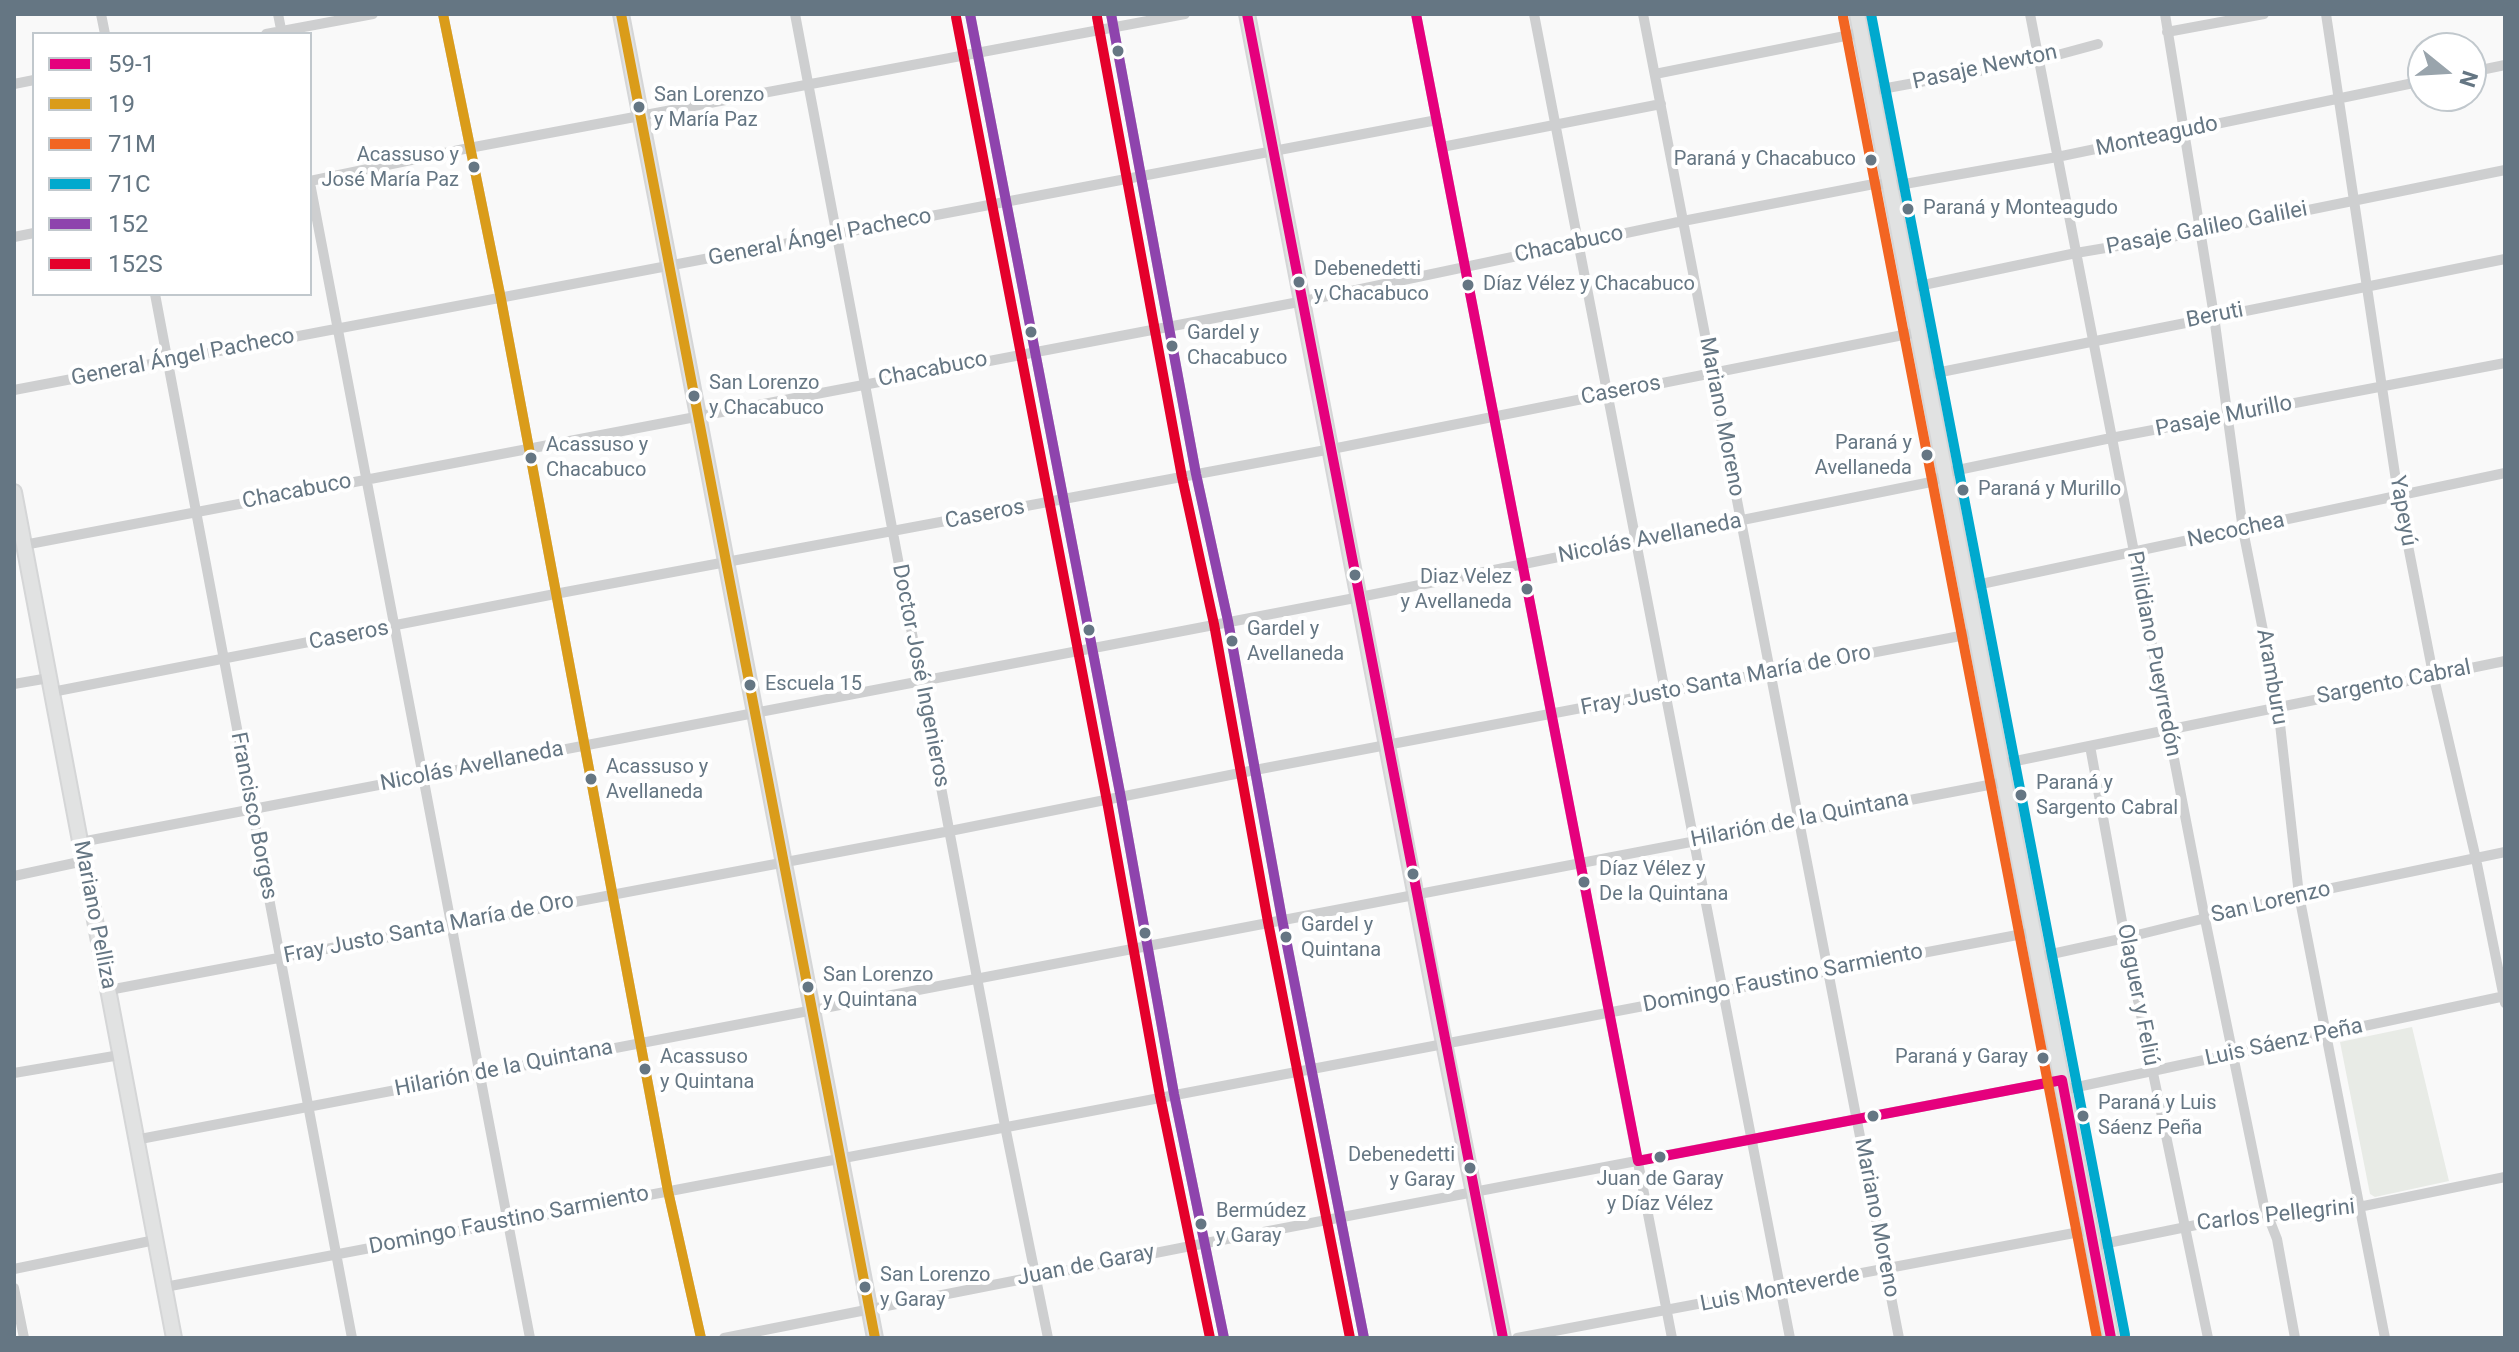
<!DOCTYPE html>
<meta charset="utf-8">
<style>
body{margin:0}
#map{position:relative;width:2519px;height:1352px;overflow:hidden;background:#f9f9f9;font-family:Roboto,sans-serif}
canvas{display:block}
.frame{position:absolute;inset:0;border:16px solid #657683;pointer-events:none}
.legend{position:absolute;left:32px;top:32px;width:280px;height:264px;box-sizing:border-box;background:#fff;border:2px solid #c1c8cd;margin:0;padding:10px 14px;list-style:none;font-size:24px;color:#657683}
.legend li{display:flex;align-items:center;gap:16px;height:40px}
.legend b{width:40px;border:2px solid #c1c8cd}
.north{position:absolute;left:2407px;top:32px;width:80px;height:80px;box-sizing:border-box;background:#fff;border:2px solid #c1c8cd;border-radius:50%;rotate:108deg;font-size:22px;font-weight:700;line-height:32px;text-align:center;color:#657683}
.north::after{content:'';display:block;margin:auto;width:28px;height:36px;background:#99a4ac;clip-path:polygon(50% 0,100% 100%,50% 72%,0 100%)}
</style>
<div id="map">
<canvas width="2519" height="1352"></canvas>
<div class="frame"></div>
<ul class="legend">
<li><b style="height:10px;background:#e5007d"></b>59-1</li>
<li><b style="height:10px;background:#da9c1a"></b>19</li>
<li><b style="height:10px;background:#f26522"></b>71M</li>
<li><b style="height:10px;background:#00a9ce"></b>71C</li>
<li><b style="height:10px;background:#8e44ad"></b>152</li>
<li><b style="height:10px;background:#e4002b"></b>152S</li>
</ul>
<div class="north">N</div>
</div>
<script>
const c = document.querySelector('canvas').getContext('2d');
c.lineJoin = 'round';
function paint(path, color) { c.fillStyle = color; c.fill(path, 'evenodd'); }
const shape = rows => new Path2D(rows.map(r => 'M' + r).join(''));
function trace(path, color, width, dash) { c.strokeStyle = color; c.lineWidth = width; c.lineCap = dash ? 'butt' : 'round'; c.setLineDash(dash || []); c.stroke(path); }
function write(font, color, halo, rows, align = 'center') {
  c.font = font + ' Roboto,sans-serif'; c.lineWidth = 8; c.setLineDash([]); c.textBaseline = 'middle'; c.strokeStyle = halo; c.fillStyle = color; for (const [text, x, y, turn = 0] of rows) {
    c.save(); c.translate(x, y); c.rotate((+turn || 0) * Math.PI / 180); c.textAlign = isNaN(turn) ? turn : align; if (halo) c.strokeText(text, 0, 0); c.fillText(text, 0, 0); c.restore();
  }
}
paint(shape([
 [2412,1027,2449,1181,2375,1197,2370,1194,2340,1042]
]), '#e8ebe6');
const secondary = shape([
 [621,14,875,1338],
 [1247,14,1442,1033,1503,1338],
 [1857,14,2111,1338],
 [14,492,174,1338]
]);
trace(secondary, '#d5d6d7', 18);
trace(shape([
 [101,14,105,34],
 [278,14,282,34],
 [443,14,501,299,668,1191,701,1338],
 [795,14,1005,1126,1048,1338],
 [970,14,1121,798,1174,1094,1224,1338],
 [1111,14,1196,474,1228,621,1282,919,1364,1338],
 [1416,14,1672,1338],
 [1534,14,1790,1338],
 [1643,14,1899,1338],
 [2030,14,2205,919,2264,1206,2277,1239,2295,1338],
 [2165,14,2214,316,2243,530,2278,706,2299,895,2385,1338],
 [2326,14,2398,494,2433,674,2476,859,2505,1003],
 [2167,32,2264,14],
 [266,34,373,14],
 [2471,72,2505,65],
 [1655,74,1860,33],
 [14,84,34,80],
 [1871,91,2039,60,2098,44],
 [1442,147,1661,104],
 [310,181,469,148,1185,14],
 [310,183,530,1338],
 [14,237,34,233],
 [1909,288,2076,253,2200,232,2505,170],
 [155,294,352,1338],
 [1926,375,2505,259],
 [14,390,1437,120],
 [24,545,1304,301,1683,221,1874,184,1899,185,2057,157,2423,81],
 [1967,587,2505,473],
 [14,684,49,678],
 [52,692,555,594,1342,447,1918,332],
 [2090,746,2125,938,2208,1338],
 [2001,764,2505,661],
 [81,842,1360,597,1931,482,1953,471,2111,438,2505,363],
 [14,876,84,861],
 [2038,957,2125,938,2299,895,2505,852],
 [109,990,950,831,1255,770,1976,633],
 [14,1073,120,1055],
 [2063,1090,2505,996],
 [135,1140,2004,782],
 [2093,1246,2245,1215,2310,1217,2505,1177],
 [14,1269,155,1240],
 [165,1287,2033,932],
 [14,1288,24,1338],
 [724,1338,1206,1243,2062,1080],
 [1517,1338,2090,1230]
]), '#cecfd0', 10);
trace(secondary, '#e1e2e2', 14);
trace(shape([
 [1247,14,1503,1338],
 [1416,14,1638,1161,2062,1080,2111,1338]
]), '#e5007d', 10);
trace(shape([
 [443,14,501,299,668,1191,701,1338],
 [621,14,875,1338]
]), '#da9c1a', 10);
trace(shape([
 [1843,17,2097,1338]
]), '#f26522', 10);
trace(shape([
 [1871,14,2125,1335]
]), '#00a9ce', 10);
trace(shape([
 [970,14,1121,798,1174,1094,1224,1338],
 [1111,14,1196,474,1228,621,1282,919,1364,1338]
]), '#8e44ad', 10);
trace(shape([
 [956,17,1107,801,1160,1096,1210,1338],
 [1097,17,1182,477,1214,624,1268,922,1350,1338]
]), '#e4002b', 10);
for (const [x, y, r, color] of [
 [1118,51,7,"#657683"],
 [639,107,7,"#657683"],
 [1871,160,7,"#657683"],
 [474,167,7,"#657683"],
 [1908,209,7,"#657683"],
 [1299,282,7,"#657683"],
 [1468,285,7,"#657683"],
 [1031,332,7,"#657683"],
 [1172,346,7,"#657683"],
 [694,396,7,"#657683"],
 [1927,455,7,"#657683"],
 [531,458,7,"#657683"],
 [1963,490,7,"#657683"],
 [1355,575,7,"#657683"],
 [1527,589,7,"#657683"],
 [1089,630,7,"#657683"],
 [1232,641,7,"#657683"],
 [750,685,7,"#657683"],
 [591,779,7,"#657683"],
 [2021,795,7,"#657683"],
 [1413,874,7,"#657683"],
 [1584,882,7,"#657683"],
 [1145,933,7,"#657683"],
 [1286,937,7,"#657683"],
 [808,987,7,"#657683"],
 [2043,1058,7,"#657683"],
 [645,1069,7,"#657683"],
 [1873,1116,7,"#657683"],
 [2083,1116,7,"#657683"],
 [1660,1157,7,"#657683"],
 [1470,1168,7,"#657683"],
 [1201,1224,7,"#657683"],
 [865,1287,7,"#657683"]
]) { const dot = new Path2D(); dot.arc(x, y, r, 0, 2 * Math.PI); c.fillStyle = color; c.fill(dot); trace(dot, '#fff', 3); }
write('20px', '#657683', '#fff', [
 ["San Lorenzo",654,96],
 ["y María Paz",654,121],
 ["Acassuso y",459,156,"right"],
 ["José María Paz",459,181,"right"],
 ["Paraná y Chacabuco",1856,160,"right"],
 ["Paraná y Monteagudo",1923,209],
 ["Debenedetti",1314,270],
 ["y Chacabuco",1314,295],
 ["Díaz Vélez y Chacabuco",1483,285],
 ["Gardel y",1187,334],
 ["Chacabuco",1187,359],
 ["San Lorenzo",709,384],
 ["y Chacabuco",709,409],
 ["Paraná y",1912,444,"right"],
 ["Avellaneda",1912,469,"right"],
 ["Acassuso y",546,446],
 ["Chacabuco",546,471],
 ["Paraná y Murillo",1978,490],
 ["Diaz Velez",1512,578,"right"],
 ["y Avellaneda",1512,603,"right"],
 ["Gardel y",1247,630],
 ["Avellaneda",1247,655],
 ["Escuela 15",765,685],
 ["Acassuso y",606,768],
 ["Avellaneda",606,793],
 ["Paraná y",2036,784],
 ["Sargento Cabral",2036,809],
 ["Díaz Vélez y",1599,870],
 ["De la Quintana",1599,895],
 ["Gardel y",1301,926],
 ["Quintana",1301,951],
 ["San Lorenzo",823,976],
 ["y Quintana",823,1001],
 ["Acassuso",660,1058],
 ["y Quintana",660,1083],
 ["Paraná y Garay",2028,1058,"right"],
 ["Paraná y Luis",2098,1104],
 ["Sáenz Peña",2098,1129],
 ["Debenedetti",1455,1156,"right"],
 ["y Garay",1455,1181,"right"],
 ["Juan de Garay",1660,1180,"center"],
 ["y Díaz Vélez",1660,1205,"center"],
 ["Bermúdez",1216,1212],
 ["y Garay",1216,1237],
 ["San Lorenzo",880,1276],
 ["y Garay",880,1301]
], 'left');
write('22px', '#657683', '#fff', [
 ["Pasaje Newton",1985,68,-12],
 ["Monteagudo",2157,137,-12],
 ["Pasaje Galileo Galilei",2207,229,-11],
 ["General Ángel Pacheco",820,238,-11],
 ["Chacabuco",1569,245,-12],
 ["Beruti",2215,316,-11],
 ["General Ángel Pacheco",183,358,-11],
 ["Chacabuco",933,370,-11],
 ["Caseros",1621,391,-11],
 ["Mariano Moreno",1721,417,79],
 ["Pasaje Murillo",2224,417,-11],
 ["Chacabuco",297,492,-11],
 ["Yapeyú",2402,511,80],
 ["Caseros",985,515,-11],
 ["Necochea",2236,531,-12],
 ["Nicolás Avellaneda",1650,539,-11],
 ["Caseros",349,636,-11],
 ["Prilidiano Pueyrredón",2153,654,79],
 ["Doctor José Ingenieros",920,676,79],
 ["Aramburu",2271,677,80],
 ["Fray Justo Santa María de Oro",1726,681,-11],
 ["Sargento Cabral",2394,683,-11],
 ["Nicolás Avellaneda",472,767,-11],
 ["Francisco Borges",253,816,79],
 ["Hilarión de la Quintana",1800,820,-11],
 ["San Lorenzo",2271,903,-13],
 ["Mariano Pelliza",94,915,79],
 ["Fray Justo Santa María de Oro",429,929,-11],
 ["Domingo Faustino Sarmiento",1783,979,-11],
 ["Olaguer y Feliú",2137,995,79],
 ["Luis Sáenz Peña",2284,1043,-12],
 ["Hilarión de la Quintana",504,1069,-11],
 ["Carlos Pellegrini",2276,1216,-6],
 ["Mariano Moreno",1876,1218,79],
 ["Domingo Faustino Sarmiento",509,1221,-11],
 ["Juan de Garay",1086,1266,-11],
 ["Luis Monteverde",1780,1290,-11]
]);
</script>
